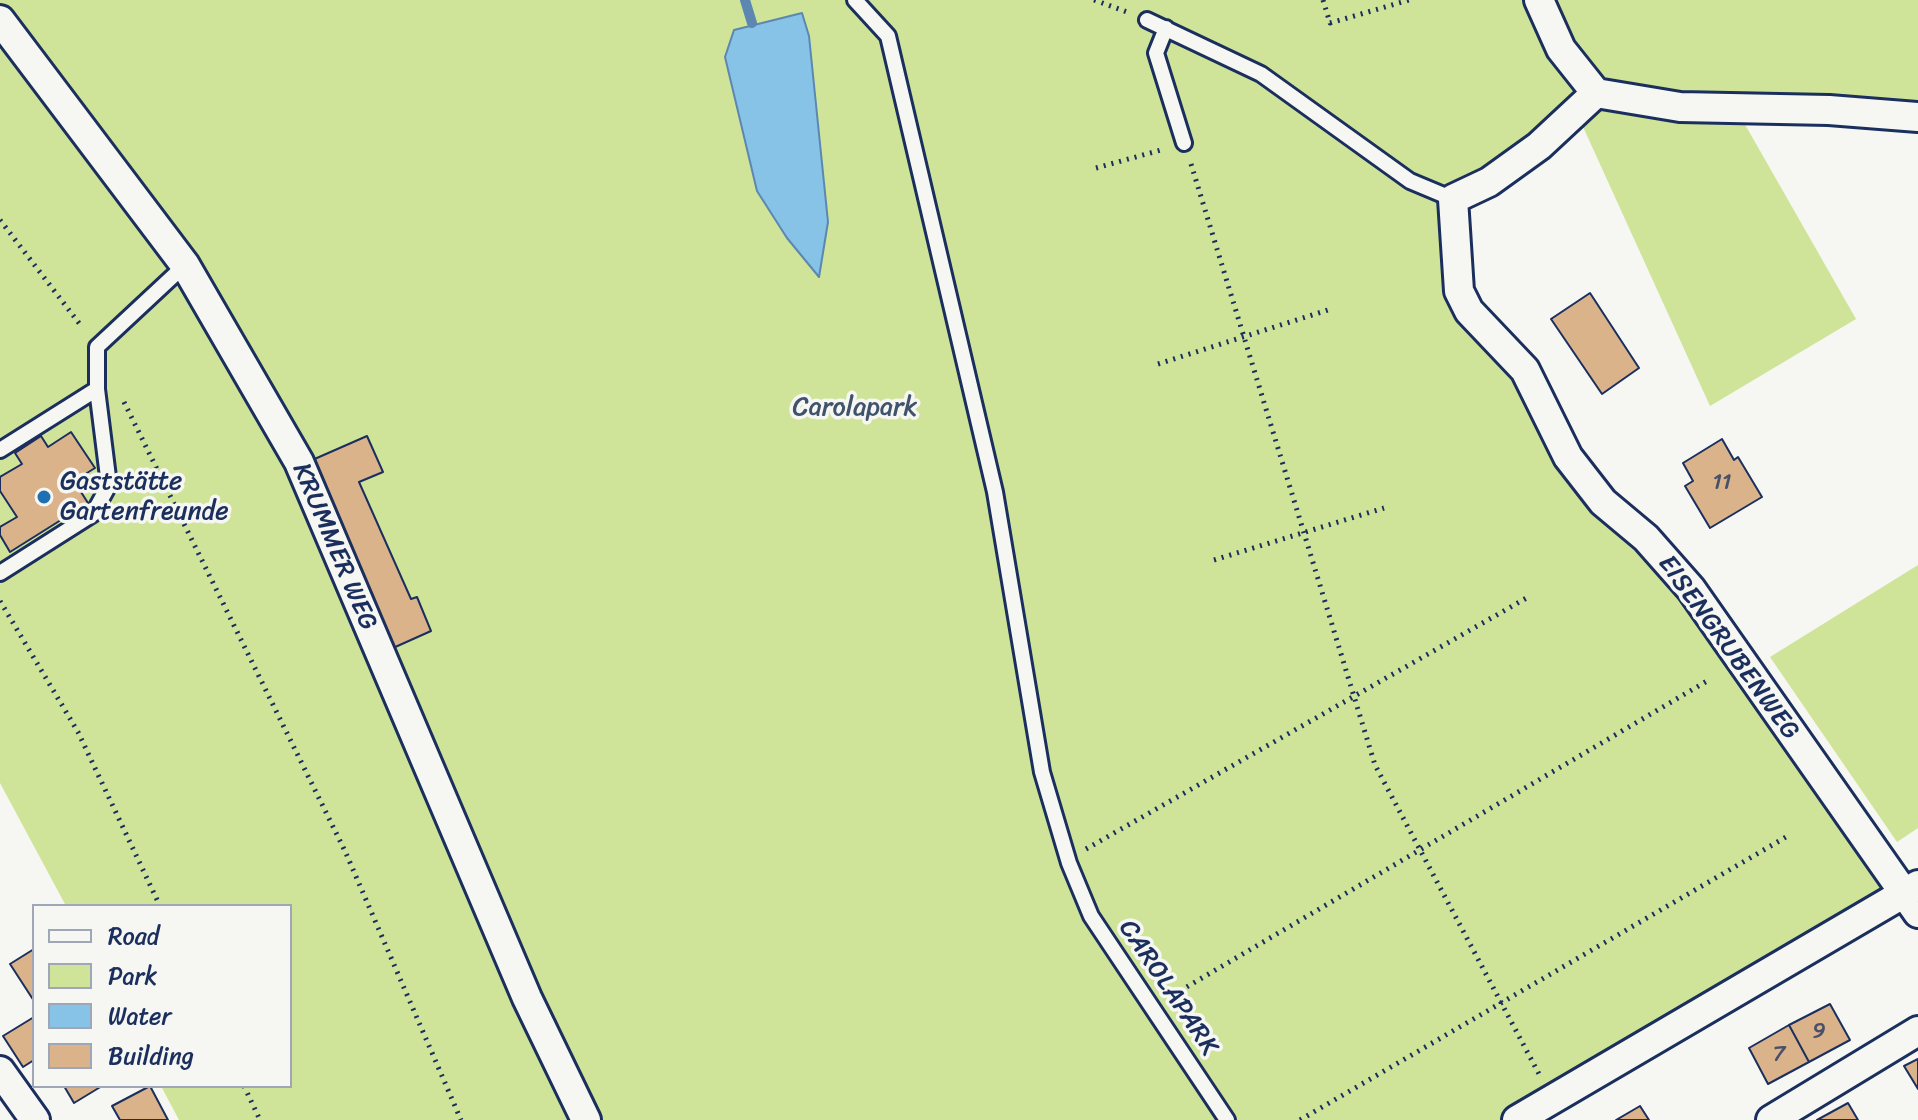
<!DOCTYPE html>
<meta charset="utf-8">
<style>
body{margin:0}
#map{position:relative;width:1918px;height:1120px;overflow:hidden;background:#f6f6f2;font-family:Sriracha,sans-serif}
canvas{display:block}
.legend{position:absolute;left:32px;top:904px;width:260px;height:184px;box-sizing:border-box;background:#f6f6f2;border:2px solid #9ea6b7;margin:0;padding:10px 14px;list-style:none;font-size:24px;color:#1b2f5e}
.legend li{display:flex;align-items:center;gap:16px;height:40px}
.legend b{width:40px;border:2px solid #9ea6b7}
</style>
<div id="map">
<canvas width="1918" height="1120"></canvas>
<ul class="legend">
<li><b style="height:10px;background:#f6f6f2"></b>Road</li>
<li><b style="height:22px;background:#cfe499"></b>Park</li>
<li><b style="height:22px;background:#87c2e7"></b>Water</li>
<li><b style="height:22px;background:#dab38b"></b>Building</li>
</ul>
</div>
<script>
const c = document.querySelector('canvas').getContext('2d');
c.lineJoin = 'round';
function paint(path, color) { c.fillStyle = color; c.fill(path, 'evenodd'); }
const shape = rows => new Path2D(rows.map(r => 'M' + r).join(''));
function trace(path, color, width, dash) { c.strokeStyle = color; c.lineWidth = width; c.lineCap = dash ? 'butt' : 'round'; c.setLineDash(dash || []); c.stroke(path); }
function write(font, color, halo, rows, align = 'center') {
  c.font = font + ' Sriracha,sans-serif'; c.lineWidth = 7; c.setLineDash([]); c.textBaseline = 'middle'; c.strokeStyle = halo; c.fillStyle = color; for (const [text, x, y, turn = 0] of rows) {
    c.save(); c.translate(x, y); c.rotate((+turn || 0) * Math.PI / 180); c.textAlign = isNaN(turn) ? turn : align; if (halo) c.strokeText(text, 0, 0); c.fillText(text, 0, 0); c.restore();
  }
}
paint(shape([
 [0,0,1918,0,1918,117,1735,107,1856,319,1710,406,1579,118,1453,199,1459,290,1568,457,1646,538,1895,894,1507,1120,179,1120,161,1086,290,1086,290,906,66,906,0,783],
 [1918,565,1918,828,1897,842,1770,657]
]), '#cfe499');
const water = shape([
 [802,13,809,36,828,222,819,277,787,238,757,191,725,57,734,30,802,13]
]);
paint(water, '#87c2e7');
trace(water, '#5c87b0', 2);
trace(shape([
 [745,0,752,23]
]), '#5c87b0', 10);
const building = shape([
 [1590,293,1639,368,1602,394,1551,319,1590,293],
 [71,432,95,468,74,481,88,503,10,552,0,535,0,527,17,517,0,491,0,477,22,464,15,453,41,436,48,447,71,432],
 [367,436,383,472,359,482,411,599,417,597,431,631,393,648,310,461,367,436],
 [1722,439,1734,460,1738,457,1762,497,1710,528,1685,486,1693,481,1683,463,1722,439],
 [34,949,34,1001,10,964,34,949],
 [1830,1004,1850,1040,1809,1062,1789,1025,1830,1004],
 [34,1017,34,1060,23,1067,3,1036,34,1017],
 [1789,1025,1809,1062,1768,1084,1749,1048,1789,1025],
 [1918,1059,1918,1089,1904,1066,1918,1059],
 [64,1086,102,1086,74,1103,64,1086],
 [150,1086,168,1120,120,1120,112,1106,150,1086],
 [1848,1103,1858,1120,1817,1120,1848,1103],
 [1640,1106,1649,1120,1616,1120,1640,1106]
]);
paint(building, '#dab38b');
trace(building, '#1b2f5e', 2);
const service = shape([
 [855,0,888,36,995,492,1042,772,1069,863,1091,916,1227,1120],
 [1147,20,1261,74,1410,181,1453,199],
 [1166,28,1156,53,1184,143],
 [0,450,97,389],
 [0,573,93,514,109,485,97,389,97,347,185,265]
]);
const minor = shape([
 [1539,0,1561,49,1596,93],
 [0,20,185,265,299,462,527,998,586,1120],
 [1596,93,1539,146,1489,182,1453,199,1459,291,1469,311,1525,370,1568,457,1603,502,1646,538,1691,589,1918,913],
 [1596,93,1680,107,1829,110,1918,117],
 [0,1071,35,1120],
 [1517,1120,1918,885],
 [1771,1120,1918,1031]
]);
trace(service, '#1b2f5e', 20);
trace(minor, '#1b2f5e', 34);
trace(shape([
 [1094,0,1127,12],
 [1323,0,1330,23,1409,0],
 [1191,164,1375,765,1539,1074],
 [1096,168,1161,150],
 [0,220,82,327],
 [1158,364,1331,309],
 [124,402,345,851,461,1120],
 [1214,560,1384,508],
 [0,601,78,732,160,906],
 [1086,849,1530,596],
 [1173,995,1707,681],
 [244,1086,260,1120],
 [1300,1120,1786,837]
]), '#1b2f5e', 5, [2, 6]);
trace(service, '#f6f6f2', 14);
trace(minor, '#f6f6f2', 28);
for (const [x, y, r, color] of [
 [44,497,8,"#1f6fb2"]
]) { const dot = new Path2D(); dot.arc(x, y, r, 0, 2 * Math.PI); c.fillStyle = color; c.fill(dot); trace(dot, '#f6f6f2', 3); }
write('22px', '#4b5069', null, [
 ["11",1722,483],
 ["9",1819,1032],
 ["7",1779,1055]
]);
write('26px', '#3f536a', '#f6f6f2', [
 ["Carolapark",855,408]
]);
write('26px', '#1b2f5e', '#f6f6f2', [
 ["Gaststätte",60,482],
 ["Gartenfreunde",60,512]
], 'left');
write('26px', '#1b2f5e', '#f6f6f2', [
 ["KRUMMER WEG",334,547,67],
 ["EISENGRUBENWEG",1728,648,54],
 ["CAROLAPARK",1168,988,56]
]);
</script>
